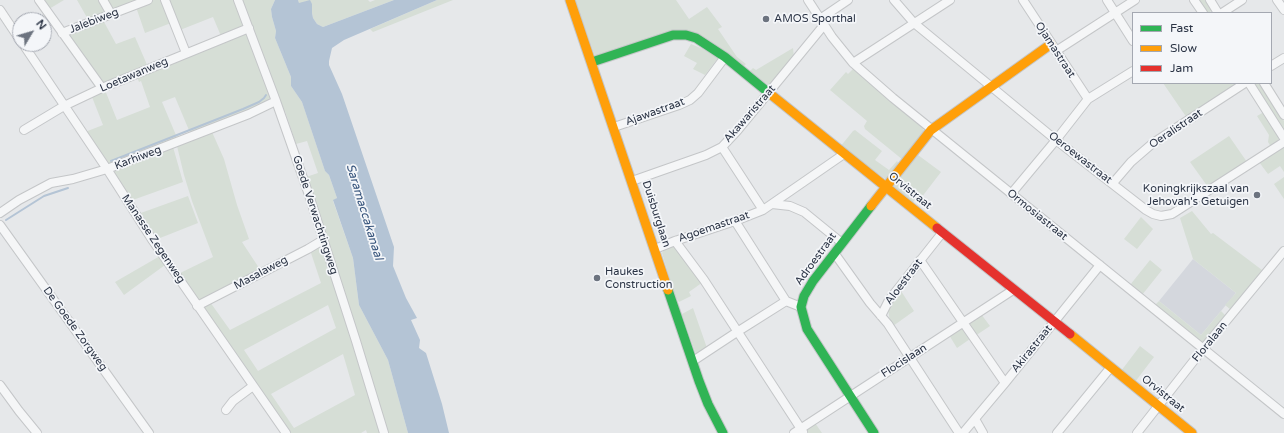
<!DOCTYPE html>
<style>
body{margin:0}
#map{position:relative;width:1284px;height:433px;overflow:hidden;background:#e6e8ea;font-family:"Varela Round",sans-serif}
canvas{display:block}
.legend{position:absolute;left:1132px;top:12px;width:140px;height:72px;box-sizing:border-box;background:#f4f6f9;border:1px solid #a4a8b1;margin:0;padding:5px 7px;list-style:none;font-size:12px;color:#2b3445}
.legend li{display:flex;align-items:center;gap:8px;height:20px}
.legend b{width:20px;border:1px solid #a4a8b1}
.north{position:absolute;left:12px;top:12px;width:40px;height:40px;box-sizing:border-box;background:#f4f6f9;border:1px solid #a4a8b1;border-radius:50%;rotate:52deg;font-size:11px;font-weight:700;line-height:16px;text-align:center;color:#2b3445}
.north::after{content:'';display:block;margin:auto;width:14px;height:18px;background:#6c737f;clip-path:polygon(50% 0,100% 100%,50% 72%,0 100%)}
</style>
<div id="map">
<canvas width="1284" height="433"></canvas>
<ul class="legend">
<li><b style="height:5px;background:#30b455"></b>Fast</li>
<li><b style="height:5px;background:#ff9f0a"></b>Slow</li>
<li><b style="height:5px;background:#e5322d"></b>Jam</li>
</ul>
<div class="north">N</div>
</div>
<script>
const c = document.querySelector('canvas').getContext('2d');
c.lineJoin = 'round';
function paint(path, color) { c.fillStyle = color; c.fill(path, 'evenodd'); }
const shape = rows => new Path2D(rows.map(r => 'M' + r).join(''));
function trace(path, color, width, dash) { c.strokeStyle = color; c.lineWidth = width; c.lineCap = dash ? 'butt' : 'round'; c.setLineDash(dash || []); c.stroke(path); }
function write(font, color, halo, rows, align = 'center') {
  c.font = font + ' "Varela Round",sans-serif'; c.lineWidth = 3.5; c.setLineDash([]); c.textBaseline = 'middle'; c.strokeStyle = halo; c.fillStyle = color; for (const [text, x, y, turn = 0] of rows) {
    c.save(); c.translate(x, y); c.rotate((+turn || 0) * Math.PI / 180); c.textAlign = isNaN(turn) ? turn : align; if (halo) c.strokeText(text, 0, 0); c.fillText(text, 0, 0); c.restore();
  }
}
paint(shape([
 [1193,259,1236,293,1201,335,1159,301]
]), '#d4d7dd');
paint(shape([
 [43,0,64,0,49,9],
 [77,0,101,0,107,12,89,21],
 [105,0,141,0,114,11],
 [153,0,160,0,163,2,171,23,145,33,136,7],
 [168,0,235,0,243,22,243,25,239,28,221,36,213,17,180,30],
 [240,0,275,0,271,9,272,17,276,31,275,38,291,77,291,86,302,102,325,171,329,175,337,198,333,201,353,258,359,305,388,360,408,433,387,433,306,177,318,173,307,141,296,144,285,111,282,110],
 [298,0,368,0,370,2,375,0,394,0,323,27,317,24,313,18,312,13,312,4,307,1,299,4],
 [437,0,453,0,373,32,370,29],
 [575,0,676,0,689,19,707,7,722,27,718,29,737,57,746,64,742,68,696,35,595,56],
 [1199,0,1205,0,1211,10,1210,13,1207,13],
 [103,20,116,44,135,37,148,67,104,84,101,82,69,36,70,32],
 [242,34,246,34,249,37,271,96,268,101,258,107,191,135,175,97,162,102,178,140,113,165,108,164,85,132,103,125,92,97,105,90,117,120,150,107,141,81,139,82,137,77],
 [691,44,703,49,718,58,705,75,693,69,697,63,684,56],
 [793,48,794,58,770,86,749,72,753,68,756,70],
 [853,69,921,125,923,129,924,132,903,160,865,129,864,126,867,121,830,90,846,72,848,74],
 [1163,83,1239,83,1187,118],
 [1256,83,1260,84,1284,121,1284,131,1255,86],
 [1264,112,1279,138,1277,142,1271,147,1268,142,1269,135,1257,116],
 [855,130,882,151,875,160,889,170,897,161,900,166,887,180,840,147,853,131],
 [212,132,224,159,237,205,249,239,242,242,261,271,198,302,178,274,213,257,192,201,184,175,177,146,178,145],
 [1229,136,1247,162,1208,187,1190,162],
 [173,147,183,182,130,201,112,171],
 [1282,148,1284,148,1284,172,1280,166,1268,174,1259,162],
 [918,155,941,172,918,202,915,199,912,204,894,187,895,182],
 [1284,177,1284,199,1274,184],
 [188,196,198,223,155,240,138,214],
 [1192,211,1211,234,1213,233,1262,270,1231,310,1225,305,1236,293,1193,259,1180,218],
 [1141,217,1153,229,1137,249,1124,239],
 [673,245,703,282,689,292,691,296,679,302,675,296,662,253,665,248],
 [317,247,323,248,381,433,367,433,366,430,361,433,288,433,204,310,204,306,210,302,230,330,321,283,310,250],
 [328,305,336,328,258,371,244,350],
 [343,354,355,395,294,428,271,394],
 [160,256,165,265,124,295,115,282],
 [1150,260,1162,270,1142,295,1130,285],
 [901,291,914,311,893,326,890,322,888,309,893,299],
 [1159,301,1201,335,1221,311,1226,316,1204,342,1202,342,1199,341,1155,305],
 [693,308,707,348,698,354,696,354,682,314],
 [981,314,990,326,975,336,967,323],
 [962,327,970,339,957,348,949,335],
 [1140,346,1154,357,1135,382,1121,371],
 [815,423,822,433,808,433,805,429]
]), '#d6ded6');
paint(shape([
 [275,0,298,0,299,3,310,0,312,4,312,13,313,18,317,24,323,27,394,0,437,0,344,40,332,48,329,61,329,65,342,94,394,247,393,266,406,298,417,318,411,320,420,340,419,348,426,353,442,404,449,433,408,433,388,360,359,305,353,258,333,200,337,198,329,175,325,171,302,102,291,86,291,77,275,38,276,31,272,17,271,9]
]), '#b4c4d5');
trace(shape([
 [111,161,243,109,259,102,264,98,266,95],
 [6,220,44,196,68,188]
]), '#b4c4d5', 2);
const street = shape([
 [39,0,102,88],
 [103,0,111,14],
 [165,0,186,53],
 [238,0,276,101,309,195,356,341,384,433],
 [808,0,832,37,853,63,893,98,1284,414],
 [894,0,914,23,1056,140,1146,210,1153,214,1161,216,1172,214,1284,142],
 [1023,0,1088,99],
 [1107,0,1133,41],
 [1194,0,1203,13],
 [1210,0,1218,13],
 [1277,0,1284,10],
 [0,10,20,40],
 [1222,13,1242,0],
 [820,19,848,0],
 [62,33,148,0],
 [23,44,107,169,153,241,286,433],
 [1056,51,1135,0],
 [853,63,950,0],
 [1271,66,1284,58],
 [1249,83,1284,138],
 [1264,83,1284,115],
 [614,127,679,105,690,100,698,93,725,57],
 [24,130,64,106,102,88,249,28],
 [722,147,763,210],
 [632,181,706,155,722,147,737,131,824,25],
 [1113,183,1131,162,1153,143,1245,83],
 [1011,194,1056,140,1088,99,1133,71],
 [772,204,790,206,804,212,842,243],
 [0,213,19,200,51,183,73,179,107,169,249,114,276,101],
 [735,221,786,301,801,307],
 [0,225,149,433],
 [675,241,704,280,803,432],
 [655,249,675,241,735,221,763,210,844,154],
 [835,254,870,303,888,324,959,433],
 [920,260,1005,383],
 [197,306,308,249,323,240],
 [881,316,889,300,942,233],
 [693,361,737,332,786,301],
 [0,385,19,411,37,433],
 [226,410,233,401,253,386],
 [975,419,983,433],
 [794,433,1013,290],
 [963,433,1005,383,1100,265],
 [1057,433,1111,367],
 [1137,433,1203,349,1284,251]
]);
const fast = shape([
 [592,62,673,35,686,35,696,38,725,57,769,93],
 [871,206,813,281,804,296,801,307,807,329,874,433],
 [668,290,699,381,708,404,723,433]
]);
const slow = shape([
 [570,0,668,290],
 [769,93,937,228],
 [871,206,931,130,1051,44],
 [1070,334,1192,433]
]);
const jam = shape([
 [937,228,1070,334]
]);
trace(street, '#c4c6c8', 10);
trace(fast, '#c4c6c8', 11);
trace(slow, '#c4c6c8', 11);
trace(jam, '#c4c6c8', 11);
trace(street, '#f5f6f7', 8);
trace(fast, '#30b455', 9);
trace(slow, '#ff9f0a', 9);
trace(jam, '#e5322d', 9);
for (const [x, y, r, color] of [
 [766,19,4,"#6c737f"],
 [1257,195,4,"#6c737f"],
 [597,278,4,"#6c737f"]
]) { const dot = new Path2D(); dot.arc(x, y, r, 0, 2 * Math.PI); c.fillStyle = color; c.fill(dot); trace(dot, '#f4f6f9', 1.5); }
write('11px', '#2b3445', '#f4f6f9', [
 ["AMOS Sporthal",774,19],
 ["Koningkrijkszaal van",1249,189,"right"],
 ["Jehovah's Getuigen",1249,202,"right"],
 ["Haukes",605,272],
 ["Construction",605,285]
], 'left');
write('11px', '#2b3445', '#f4f6f9', [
 ["Jalebiweg",94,21,-21],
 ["Ojamastraat",1055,50,57],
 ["Loetawanweg",134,75,-23],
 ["Ajawastraat",655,112,-20],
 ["Akawaristraat",750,114,-49],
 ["Oeralistraat",1176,129,-34],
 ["Karhiweg",138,158,-21],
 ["Oeroewastraat",1080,158,38],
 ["Orvistraat",910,191,39],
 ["Duisburglaan",656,214,72],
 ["Goede Verwachtingweg",315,215,72],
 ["Ormosiastraat",1037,215,39],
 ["Agoemastraat",714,227,-19],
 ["Manasse Zegenweg",153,239,56],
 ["Adroestraat",816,259,-54],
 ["Masalaweg",261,273,-28],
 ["Aloestraat",904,282,-53],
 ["De Goede Zorgweg",75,329,54],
 ["Floralaan",1210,342,-51],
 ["Akirastraat",1032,349,-51],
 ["Flocislaan",904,361,-33],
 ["Orvistraat",1163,394,39]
]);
write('italic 12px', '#34527a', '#f4f6f9', [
 ["Saramaccakanaal",364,212,73]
]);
</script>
